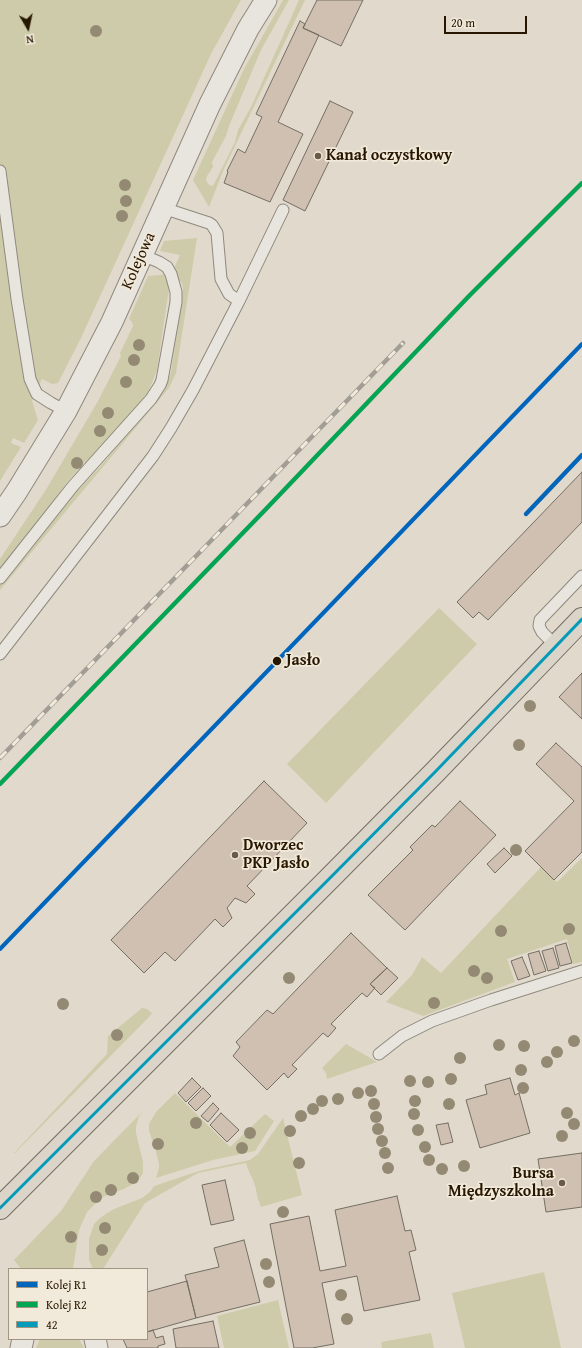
<!DOCTYPE html>
<meta charset="utf-8">
<style>
body{margin:0}
#map{position:relative;width:582px;height:1348px;overflow:hidden;background:#e1dacc;font-family:"Gentium Book Plus",serif}
canvas{display:block}
.legend{position:absolute;left:8px;top:1268px;width:140px;height:72px;box-sizing:border-box;background:#f1e9d9;border:1px solid #a19582;margin:0;padding:5px 7px;list-style:none;font-size:12px;color:#281700}
.legend li{display:flex;align-items:center;gap:8px;height:20px}
.legend b{width:20px;border:1px solid #a19582}
.north{position:absolute;left:8px;top:8px;width:40px;height:40px;-webkit-text-stroke:3px #f1e9d9;paint-order:stroke;rotate:171deg;font-size:11px;font-weight:700;line-height:16px;text-align:center;color:#281700}
.north::after{content:'';display:block;margin:auto;width:14px;height:18px;background:#281700;clip-path:polygon(50% 0,100% 100%,50% 72%,0 100%)}
.scale{position:absolute;left:444px;top:16px;width:83px;height:18px;box-sizing:border-box;border:2px solid #281700;border-top:0;padding-left:5px;font-size:12px;line-height:14px;white-space:nowrap;color:#281700;-webkit-text-stroke:3px #f1e9d9;paint-order:stroke}
</style>
<div id="map">
<canvas width="582" height="1348"></canvas>
<ul class="legend">
<li><b style="height:5px;background:#0065bd"></b>Kolej R1</li>
<li><b style="height:5px;background:#00a651"></b>Kolej R2</li>
<li><b style="height:5px;background:#049ab9"></b>42</li>
</ul>
<div class="north">N</div>
<div class="scale">20 m</div>
</div>
<script>
const c = document.querySelector('canvas').getContext('2d');
c.lineJoin = 'round';
function paint(path, color) { c.fillStyle = color; c.fill(path, 'evenodd'); }
const shape = rows => new Path2D(rows.map(r => 'M' + r).join(''));
function trace(path, color, width, dash) { c.strokeStyle = color; c.lineWidth = width; c.lineCap = dash ? 'butt' : 'round'; c.setLineDash(dash || []); c.stroke(path); }
function write(font, color, halo, rows, align = 'center') {
  c.font = font + ' "Gentium Book Plus",serif'; c.lineWidth = 3.5; c.setLineDash([]); c.textBaseline = 'middle'; c.strokeStyle = halo; c.fillStyle = color; for (const [text, x, y, turn = 0] of rows) {
    c.save(); c.translate(x, y); c.rotate((+turn || 0) * Math.PI / 180); c.textAlign = isNaN(turn) ? turn : align; if (halo) c.strokeText(text, 0, 0); c.fillText(text, 0, 0); c.restore();
  }
}
paint(shape([
 [0,0,241,0,211,54,81,338,58,383,52,384,42,379,32,401,38,420,24,443,13,438,11,443,21,447,0,481],
 [283,0,289,0,261,50,229,126,226,136,212,162,213,167,207,176,206,180,209,185,213,186,235,142,238,130,251,107,299,0,305,0,223,171,209,207,193,180,244,69],
 [197,238,176,373,169,388,0,590,0,582,21,559,75,493,99,468,166,388,171,372,183,288,182,283,179,280,177,280,170,287,168,295,157,370,149,390,137,407,99,451,85,462,67,482,0,575,0,559,47,488,98,401,121,356,120,353,133,326,132,322,129,319,148,276,170,274,172,273,180,255,160,251,164,241],
 [439,608,477,644,326,803,287,764],
 [582,858,582,962,573,964,567,939,507,959,515,982,423,1016,386,1002,412,975,422,957,441,973,541,867,557,882],
 [142,1008,147,1009,152,1013,150,1016,15,1153,14,1153,107,1054,108,1036],
 [346,1044,377,1062,327,1079,326,1073,322,1068],
 [175,1093,230,1147,265,1114,274,1121,255,1151,213,1160,156,1178,159,1168,159,1164,155,1148,149,1131,149,1124,156,1112],
 [146,1108,139,1116,136,1127,136,1133,143,1162,143,1173,140,1178,135,1183,124,1189,107,1195,100,1199,87,1212,79,1230,73,1269,21,1269,14,1260,61,1211,94,1161],
 [283,1118,302,1195,261,1207,257,1196,256,1189,253,1180,249,1172,246,1163,198,1173,145,1203,103,1269,93,1269,89,1260,89,1239,94,1224,99,1219,107,1213,114,1209,142,1198,150,1192,154,1186,199,1171,250,1160,258,1154],
 [544,1272,561,1348,465,1348,452,1293],
 [278,1300,289,1348,224,1348,217,1316],
 [431,1333,434,1348,382,1348,381,1342],
 [40,1339,79,1339,84,1348,36,1348]
]), '#cecbaa');
const building = shape([
 [317,0,363,0,341,46,303,28,317,0],
 [300,21,305,24,303,28,319,35,278,122,303,134,270,202,224,183,228,172,227,171,238,149,245,153,262,117,256,114,300,21],
 [330,101,353,112,305,211,283,200,330,101],
 [582,472,582,522,488,620,479,612,473,618,457,602,582,472],
 [582,673,582,719,559,697,582,673],
 [556,743,582,767,582,852,554,880,525,851,574,801,536,764,556,743],
 [264,781,307,823,247,886,255,894,246,903,235,898,227,908,232,918,223,927,215,919,175,961,165,952,144,973,111,940,264,781],
 [460,801,496,835,405,930,368,895,413,850,410,847,432,825,435,827,460,801],
 [504,848,512,856,495,873,487,864,504,848],
 [351,933,387,968,370,984,375,988,367,997,362,993,331,1024,336,1028,328,1037,323,1033,292,1065,297,1069,288,1078,284,1073,267,1090,233,1056,240,1047,236,1042,267,1010,273,1014,351,933],
 [566,943,572,963,560,966,555,946,566,943],
 [553,948,559,968,548,971,542,951,553,948],
 [539,951,546,971,534,975,528,954,539,951],
 [522,957,530,976,518,980,511,961,522,957],
 [387,968,398,978,381,995,370,984,387,968],
 [192,1078,201,1087,186,1102,178,1093,192,1078],
 [510,1078,515,1095,519,1093,530,1133,480,1148,466,1100,487,1094,485,1085,510,1078],
 [203,1088,211,1096,196,1111,188,1103,203,1088],
 [213,1103,219,1109,208,1122,201,1116,213,1103],
 [221,1113,239,1130,227,1142,210,1125,221,1113],
 [448,1123,453,1142,441,1145,436,1125,448,1123],
 [582,1153,582,1207,546,1212,538,1159,582,1153],
 [225,1180,234,1220,211,1225,202,1185,225,1180],
 [397,1196,405,1231,411,1230,416,1250,409,1252,420,1300,364,1311,357,1276,322,1283,334,1344,312,1348,294,1348,270,1224,309,1216,320,1271,346,1266,335,1210,397,1196],
 [244,1240,260,1302,196,1318,185,1275,219,1267,214,1248,244,1240],
 [187,1281,196,1318,147,1332,147,1292,187,1281],
 [213,1321,219,1348,176,1348,173,1329,213,1321],
 [153,1330,156,1338,163,1336,165,1344,158,1346,158,1348,127,1348,123,1339,147,1339,147,1332,153,1330]
]);
paint(building, '#cfc0b2');
trace(building, '#746e63', 1);
const lane = shape([
 [0,171,17,299,30,379,35,390,37,394,51,403,66,411],
 [163,208,209,223,212,225,217,233,221,279,229,294,239,301],
 [0,578,73,486,151,399,160,385,162,380,176,302,176,292,171,274,167,267,159,262,142,255],
 [556,646,542,632,539,626,540,620,582,576],
 [0,654,153,456,171,428,193,390,239,301,283,210],
 [379,1054,402,1036,432,1021,491,1000,582,971]
]);
const street = shape([
 [0,516,17,491,66,411,112,322,210,104,248,29,266,0],
 [95,1339,97,1348],
 [21,1348,23,1339]
]);
const primary = shape([
 [0,1208,330,878,436,771,582,619]
]);
trace(lane, '#8e897e', 13);
trace(street, '#8e897e', 23);
trace(primary, '#746e63', 24);
trace(lane, '#e8e4de', 11);
trace(street, '#e8e4de', 21);
trace(primary, '#dbd4c9', 22);
const rail = shape([
 [526,514,582,455],
 [0,758,403,343],
 [0,784,266,509,470,295,582,183]
]);
trace(rail, '#a29e96', 4.5);
trace(rail, '#f1e9d9', 3, [9]);
trace(shape([
 [0,1208,330,878,436,771,582,619]
]), '#049ab9', 3);
trace(shape([
 [526,514,582,455],
 [0,949,582,344]
]), '#0065bd', 4);
trace(shape([
 [0,784,266,509,470,295,582,183]
]), '#00a651', 4);
c.fillStyle = '#948a73';
for (const [x, y] of [
 [96,31],
 [125,185],
 [126,201],
 [122,216],
 [139,345],
 [134,360],
 [126,382],
 [108,413],
 [100,431],
 [77,463],
 [530,706],
 [519,745],
 [516,850],
 [569,929],
 [501,931],
 [474,971],
 [289,978],
 [487,978],
 [434,1003],
 [63,1004],
 [117,1035],
 [574,1041],
 [499,1045],
 [524,1046],
 [557,1052],
 [460,1058],
 [547,1062],
 [521,1070],
 [451,1079],
 [410,1081],
 [428,1082],
 [523,1088],
 [371,1091],
 [358,1093],
 [338,1099],
 [322,1101],
 [415,1101],
 [374,1104],
 [449,1104],
 [313,1109],
 [567,1113],
 [414,1114],
 [301,1116],
 [376,1117],
 [196,1123],
 [574,1124],
 [378,1129],
 [418,1130],
 [290,1131],
 [250,1133],
 [562,1136],
 [382,1141],
 [158,1144],
 [425,1147],
 [242,1148],
 [385,1153],
 [429,1160],
 [299,1163],
 [464,1166],
 [388,1168],
 [442,1169],
 [133,1178],
 [111,1190],
 [96,1197],
 [283,1212],
 [105,1228],
 [71,1237],
 [102,1250],
 [266,1264],
 [269,1282],
 [341,1295],
 [347,1319]
]) { c.beginPath(); c.arc(x, y, 6, 0, 2 * Math.PI); c.fill(); }
for (const [x, y, r, color] of [
 [318,156,4,"#695b47"],
 [277,661,5,"#281700"],
 [235,855,4,"#695b47"],
 [562,1183,4,"#695b47"]
]) { const dot = new Path2D(); dot.arc(x, y, r, 0, 2 * Math.PI); c.fillStyle = color; c.fill(dot); trace(dot, '#f1e9d9', 1.5); }
write('bold 16px', '#281700', '#f1e9d9', [
 ["Kanał oczystkowy",326,156],
 ["Dworzec",243,846],
 ["PKP Jasło",243,864],
 ["Bursa",554,1174,"right"],
 ["Międzyszkolna",554,1192,"right"]
], 'left');
write('16px', '#281700', '#f1e9d9', [
 ["Kolejowa",139,261,-66]
]);
write('bold 16px', '#281700', '#f1e9d9', [
 ["Jasło",286,661]
], 'left');
</script>
